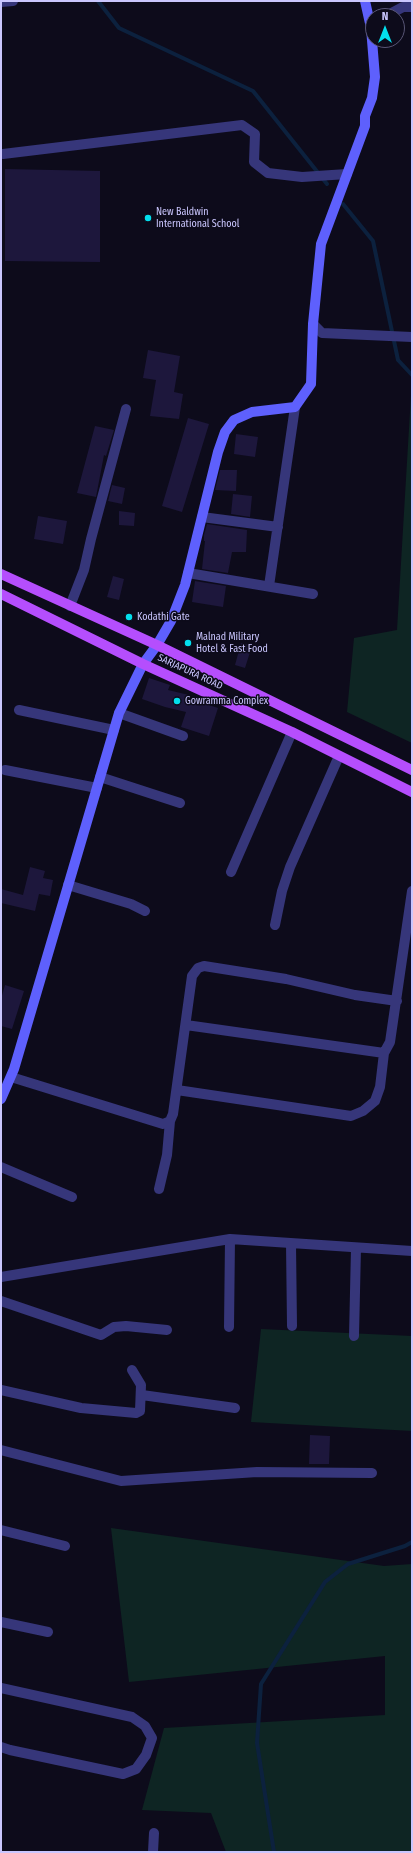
<!DOCTYPE html>
<style>
body{margin:0}
#map{position:relative;width:413px;height:1853px;overflow:hidden;background:#0d0b1b;font-family:"Fira Sans Condensed",sans-serif}
canvas{display:block}
.frame{position:absolute;inset:0;border:2px solid #cac6fe;pointer-events:none}
.north{position:absolute;left:365px;top:8px;width:40px;height:40px;box-sizing:border-box;background:#0d0b1b;border:1px solid #595676;border-radius:50%;rotate:0deg;font-size:11px;font-weight:700;line-height:16px;text-align:center;color:#cac6fe}
.north::after{content:'';display:block;margin:auto;width:14px;height:18px;background:#03dfed;clip-path:polygon(50% 0,100% 100%,50% 72%,0 100%)}
</style>
<div id="map">
<canvas width="413" height="1853"></canvas>
<div class="frame"></div>
<div class="north">N</div>
</div>
<script>
const c = document.querySelector('canvas').getContext('2d');
c.lineJoin = 'round';
function paint(path, color) { c.fillStyle = color; c.fill(path, 'evenodd'); }
const shape = rows => new Path2D(rows.map(r => 'M' + r).join(''));
function trace(path, color, width, dash) { c.strokeStyle = color; c.lineWidth = width; c.lineCap = dash ? 'butt' : 'round'; c.setLineDash(dash || []); c.stroke(path); }
function write(font, color, halo, rows, align = 'center') {
  c.font = font + ' "Fira Sans Condensed",sans-serif'; c.lineWidth = 3; c.setLineDash([]); c.textBaseline = 'middle'; c.strokeStyle = halo; c.fillStyle = color; for (const [text, x, y, turn = 0] of rows) {
    c.save(); c.translate(x, y); c.rotate((+turn || 0) * Math.PI / 180); c.textAlign = isNaN(turn) ? turn : align; if (halo) c.strokeText(text, 0, 0); c.fillText(text, 0, 0); c.restore();
  }
}
paint(shape([
 [412,378,412,743,347,712,354,638,397,630],
 [261,1329,412,1336,412,1431,251,1422],
 [111,1528,384,1566,412,1564,412,1852,226,1852,211,1813,142,1810,164,1728,385,1715,385,1656,129,1682]
]), '#0e2523');
trace(shape([
 [98,1,119,28,253,91,327,184],
 [343,204,373,241,398,360,412,375],
 [274,1852,257,1743,261,1684,325,1582,348,1564,405,1546,412,1542]
]), '#0c213e', 4);
paint(shape([
 [5,169,100,171,100,262,5,261],
 [148,350,180,356,174,392,183,394,179,419,150,416,156,380,143,378],
 [188,418,209,424,182,512,162,506],
 [95,426,114,430,106,456,104,455,96,497,77,493],
 [236,434,258,437,255,457,234,454],
 [220,470,237,470,236,491,215,490],
 [112,485,125,488,122,504,108,501],
 [233,494,252,496,250,517,231,514],
 [119,511,135,513,134,526,119,525],
 [38,516,67,521,63,544,34,539],
 [207,524,247,530,246,552,232,552,228,573,202,569,205,541,204,541,204,535],
 [113,576,124,579,119,600,107,597],
 [195,581,226,586,223,607,192,602],
 [241,643,252,646,245,668,235,665],
 [149,678,170,685,168,690,189,695,188,698,218,708,209,736,181,727,186,712,165,707,142,699],
 [30,867,45,871,43,878,53,880,50,896,39,894,35,911,1,903,1,889,23,895],
 [5,985,24,991,12,1029,1,1026,1,999],
 [310,1435,330,1436,329,1464,309,1464]
]), '#1d173c');
trace(shape([
 [1,2,13,1],
 [386,16,403,7,412,7],
 [3,154,242,125,255,134,254,162,268,173,302,177,347,174],
 [313,324,322,333,412,337],
 [202,517,278,527],
 [188,573,313,594],
 [269,586,295,407],
 [70,606,84,570,91,539,126,409],
 [19,710,114,730],
 [119,713,183,736],
 [5,770,97,788],
 [100,777,180,803],
 [231,872,292,732],
 [68,885,131,904,145,911],
 [275,925,282,891,290,867,339,756],
 [186,1025,384,1053],
 [11,1077,163,1124,170,1121,173,1114,192,976,198,968,204,966,286,979,355,995,397,1001],
 [177,1090,351,1116,363,1111,375,1101,380,1087,384,1053,390,1042,412,891],
 [1,1167,72,1197],
 [159,1189,167,1155,170,1121],
 [291,1244,292,1326],
 [1,1277,230,1239,412,1251],
 [1,1301,101,1335,114,1327,126,1326,167,1330],
 [229,1327,230,1239],
 [354,1336,356,1248],
 [1,1390,81,1408,136,1413,140,1411,141,1385,132,1370],
 [142,1395,235,1408],
 [1,1450,121,1481,257,1472,372,1473],
 [1,1530,65,1546],
 [1,1622,48,1632],
 [1,1688,132,1717,145,1726,152,1738,146,1755,136,1769,123,1774,10,1750,1,1747],
 [153,1852,154,1833]
]), '#36367a', 10);
trace(shape([
 [1,1099,14,1069,119,713,143,664,157,645,171,621,185,585,218,452,225,432,234,420,252,412,295,407,311,384,313,324,321,244,365,126,365,116,372,98,375,77,371,28,365,1]
]), '#5e60fd', 10);
trace(shape([
 [1,574,157,645,412,770],
 [1,594,143,664,292,732,412,792]
]), '#b54efd', 10);
for (const [x, y, r, color] of [
 [148,218,4,"#03dfed"],
 [129,617,4,"#03dfed"],
 [188,643,4,"#03dfed"],
 [177,701,4,"#03dfed"]
]) { const dot = new Path2D(); dot.arc(x, y, r, 0, 2 * Math.PI); c.fillStyle = color; c.fill(dot); trace(dot, '#0d0b1b', 1.5); }
write('10px', '#cac6fe', '#0d0b1b', [
 ["New Baldwin",156,212],
 ["International School",156,224],
 ["Kodathi Gate",137,617],
 ["Malnad Military",196,637],
 ["Hotel & Fast Food",196,649],
 ["Gowramma Complex",185,701]
], 'left');
write('10px', '#cac6fe', '#0d0b1b', [
 ["SARJAPURA ROAD",190,672,25]
]);
</script>
